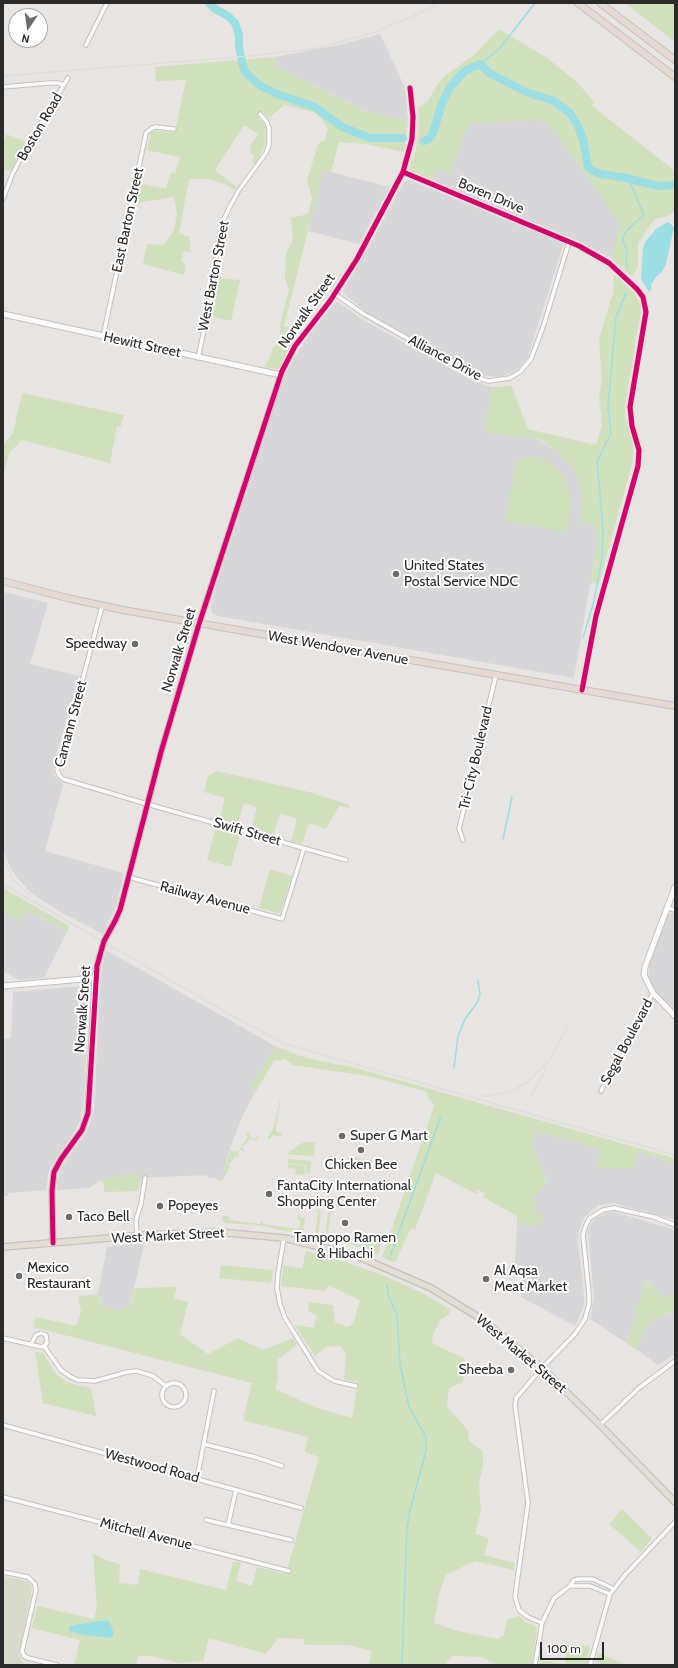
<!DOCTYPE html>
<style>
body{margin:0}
#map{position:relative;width:678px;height:1668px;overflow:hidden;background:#e8e4e1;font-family:Cabin,sans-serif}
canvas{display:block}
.frame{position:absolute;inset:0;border:4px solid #2a2a2a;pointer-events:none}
.north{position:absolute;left:8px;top:8px;width:40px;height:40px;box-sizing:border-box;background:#fff;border:1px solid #aaa;border-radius:50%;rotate:193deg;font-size:11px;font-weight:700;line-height:16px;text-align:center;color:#2a2a2a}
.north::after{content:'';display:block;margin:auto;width:14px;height:18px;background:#6c6b6a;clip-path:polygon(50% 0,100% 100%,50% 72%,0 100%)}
.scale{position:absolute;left:540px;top:1642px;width:64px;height:18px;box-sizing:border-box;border:2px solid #2a2a2a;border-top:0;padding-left:5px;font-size:12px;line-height:14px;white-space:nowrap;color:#2a2a2a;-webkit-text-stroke:3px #fff;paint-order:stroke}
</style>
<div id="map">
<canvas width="678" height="1668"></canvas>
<div class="frame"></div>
<div class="north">N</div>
<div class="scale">100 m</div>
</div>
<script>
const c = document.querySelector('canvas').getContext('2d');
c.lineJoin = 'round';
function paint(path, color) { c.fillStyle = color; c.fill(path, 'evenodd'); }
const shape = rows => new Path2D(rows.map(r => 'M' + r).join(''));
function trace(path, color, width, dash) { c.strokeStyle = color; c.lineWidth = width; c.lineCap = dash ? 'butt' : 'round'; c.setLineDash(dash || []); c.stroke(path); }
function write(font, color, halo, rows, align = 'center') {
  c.font = font + ' Cabin,sans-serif'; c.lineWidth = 4; c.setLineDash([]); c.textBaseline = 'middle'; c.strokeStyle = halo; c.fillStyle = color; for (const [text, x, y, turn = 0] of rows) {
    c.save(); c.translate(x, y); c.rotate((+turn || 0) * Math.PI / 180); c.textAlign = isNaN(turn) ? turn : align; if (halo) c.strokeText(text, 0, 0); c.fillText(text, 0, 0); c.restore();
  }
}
paint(shape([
 [380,34,405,88,408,121,365,111,276,66,274,57,339,45],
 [534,120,547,122,596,188,621,225,611,258,581,242,432,180,437,169,450,174,464,135,470,123],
 [323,170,390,187,359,244,308,231],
 [409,180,561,242,563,245,528,357,520,367,513,372,499,377,481,375,368,313,343,293,343,290,371,243,404,182],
 [338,302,363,320,473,381,492,387,484,432,522,439,523,436,542,441,562,456,571,465,580,483,583,499,579,522,595,525,598,539,574,678,218,616,212,613,211,606,216,586,284,377,293,360,311,332,334,304],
 [3,592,48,603,30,664,79,676,53,768,54,776,63,784,45,851,124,873,116,907,103,934,64,914,31,893,19,880,10,867,5,854,3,846],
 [3,909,6,913,27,911,67,932,44,978,19,980,3,971],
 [672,913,675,914,675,1011,656,992,651,984,649,976,649,968,652,956,668,914],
 [106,950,275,1046,251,1087,256,1091,242,1117,231,1146,221,1179,209,1178,205,1175,141,1178,133,1174,101,1180,89,1188,57,1190,57,1181,62,1166,86,1133,92,1118,94,1109,100,985,102,966],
 [84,986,89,989,89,994,84,1100,80,1121,72,1136,51,1166,48,1174,46,1190,8,1193,8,1196,3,1196,3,1039,11,1039,13,992],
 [536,1131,600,1149,595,1168,638,1152,675,1164,675,1220,614,1203,599,1205,590,1212,584,1218,579,1230,578,1240,584,1296,584,1305,575,1326,521,1297,522,1272,521,1267,515,1263,517,1224,538,1226,535,1208,535,1197,547,1180,532,1145],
 [614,1212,675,1230,675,1291,665,1299,647,1280,636,1318,626,1343,590,1319,594,1297,588,1233,590,1226,596,1218,606,1213],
 [144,1243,131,1303,121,1311,105,1307,98,1294,107,1247],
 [673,1312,675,1316,675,1354,658,1365,636,1349,645,1329,650,1322]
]), '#d7d6d8');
paint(shape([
 [625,3,675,3,675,42],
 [499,29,547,58,576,81,594,102,592,106,675,171,675,211,667,216,655,219,638,243,638,266,632,277,611,258,620,225,596,188,547,122,534,120,471,123,464,135,450,174,437,169,432,180,409,170,416,149,419,130,418,108,428,101,440,81,446,75,474,55],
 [274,57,276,66,364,111,408,121,404,152,365,144,339,142,331,172,323,171,284,326,300,331,287,352,279,368,276,369,265,367,280,334,280,325,289,289,285,279,286,253,293,240,291,218,308,214,312,198,307,181,318,144,325,140,328,128,319,116,313,112,284,105,269,118,261,111,257,116,266,127,267,140,261,154,255,164,252,162,254,156,251,152,250,147,258,134,244,125,215,170,236,187,234,190,227,185,208,179,189,179,179,233,189,237,191,252,184,251,181,261,186,265,184,275,143,264,147,244,163,245,174,231,177,213,174,197,135,203,139,183,166,189,170,174,176,172,180,157,147,150,151,132,155,131,175,132,186,80,156,81,155,67],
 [6,134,27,142,11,171,3,168,3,138,5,139],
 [614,275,635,294,639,302,641,310,625,405,625,417,633,444,633,460,599,584,590,583,598,539,595,525,579,523,583,499,580,483,571,465,562,456,542,440,523,436,522,439,484,432,492,387,501,387,511,385,528,429,596,445,602,425,599,397,602,380,599,339,613,293],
 [219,278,240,280,231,321,210,316],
 [22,393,124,415,121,426,117,426,110,463,22,440,9,453,3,477,3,445,13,433],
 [530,456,544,459,553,465,563,475,570,493,571,505,567,532,505,521,516,460],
 [217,771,309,792,350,805,350,808,339,806,326,829,309,823,302,844,291,841,297,819,280,813,273,836,251,830,257,807,244,803,237,826,219,821,225,798,204,792,208,776],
 [216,826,240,833,231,867,207,860],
 [270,869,292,876,281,911,278,913,259,908],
 [3,888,69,926,67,932,28,911,22,921,6,913,3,909],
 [275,1046,306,1058,356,1068,666,1156,675,1159,675,1164,638,1152,633,1169,595,1168,600,1149,536,1131,532,1145,547,1181,535,1197,535,1208,544,1219,538,1226,517,1224,517,1216,483,1197,485,1193,478,1190,476,1194,436,1173,415,1229,410,1229,395,1263,382,1257,434,1106,425,1091,367,1076,293,1065,285,1059,274,1061,256,1091,251,1087],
 [281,1095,276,1128,277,1132,282,1133,281,1137,272,1135,271,1139,269,1139,267,1138,273,1129],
 [247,1133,250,1133,250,1137,255,1139,257,1136,259,1137,254,1141,251,1139,242,1147,245,1151,240,1150,238,1154,240,1157,236,1156,228,1165,230,1167,223,1180,217,1181,218,1179,221,1179,231,1150,238,1152,248,1137,246,1135],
 [310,1142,315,1143,314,1156,286,1154,302,1143],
 [353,1157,364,1159,364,1169,346,1166,347,1165,353,1166],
 [288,1159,311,1161,310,1174,306,1173,307,1165,288,1163],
 [288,1164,305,1166,305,1175,295,1174,296,1169,288,1168],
 [133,1174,141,1178,139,1191,104,1192,104,1184,101,1180],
 [318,1209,321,1212,318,1235,315,1237,305,1235,304,1233,315,1235,318,1213,315,1210],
 [332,1211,334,1213,331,1214,328,1233,333,1234,336,1237,351,1239,351,1243,363,1245,364,1241,366,1241,367,1236,378,1237,379,1235,383,1236,378,1255,362,1248,328,1237,326,1232,328,1213],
 [223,1216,229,1216,229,1220,260,1224,262,1220,263,1224,298,1229,301,1221,298,1220,298,1216,305,1219,303,1235,264,1226,226,1223,222,1220],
 [306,1251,336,1259,385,1276,422,1293,451,1310,448,1315,441,1319,433,1334,432,1343,465,1359,463,1382,449,1388,447,1407,468,1430,469,1441,483,1452,483,1465,479,1483,481,1511,475,1534,489,1538,484,1555,515,1563,514,1570,475,1561,446,1575,440,1591,434,1623,457,1631,498,1639,504,1635,507,1619,515,1618,518,1615,525,1622,534,1625,537,1628,532,1665,498,1665,481,1657,452,1656,445,1665,369,1665,372,1651,348,1645,305,1645,303,1639,278,1638,266,1654,209,1638,203,1661,180,1663,151,1656,138,1656,136,1665,74,1665,80,1640,32,1628,37,1606,94,1619,97,1607,93,1553,108,1561,120,1564,119,1583,138,1585,140,1569,226,1590,233,1562,241,1562,236,1581,252,1586,257,1567,286,1574,319,1457,305,1452,308,1437,243,1420,252,1383,33,1327,36,1317,76,1326,81,1312,78,1297,97,1294,105,1307,121,1311,131,1303,135,1288,177,1287,174,1298,188,1302,180,1334,208,1354,238,1338,263,1350,293,1338,297,1345,277,1360,278,1379,275,1389,317,1408,352,1418,358,1382,344,1379,346,1353,340,1346,326,1347,315,1356,295,1325,314,1328,317,1316,308,1311,309,1302,333,1305,335,1322,347,1327,353,1324,360,1300,328,1285,326,1291,281,1286,283,1265,302,1269],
 [106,1620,111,1638,98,1637,70,1631,70,1626],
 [221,1265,273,1270,271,1283,219,1278],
 [646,1280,665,1299,675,1291,675,1316,672,1312,650,1322,645,1329,636,1349,626,1343,636,1318,635,1312],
 [35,1352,43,1353,55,1373,68,1383,91,1388,96,1416,43,1403],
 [622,1509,652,1538,641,1552,609,1524],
 [567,1645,590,1646,586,1665,539,1665,540,1660,565,1664],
 [598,1653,599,1653,626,1665,595,1665]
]), '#d1e0bd');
paint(shape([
 [3,1576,27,1581,31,1585,32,1590,19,1655,24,1665,3,1665]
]), '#d8dbca');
paint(shape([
 [668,222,674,227,666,264,662,272,656,277,651,285,652,289,649,292,641,279,643,249,645,242,656,229],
 [106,1620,110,1622,114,1635,111,1638,84,1635,70,1631,69,1629,70,1626,79,1624]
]), '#9bdee3');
trace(shape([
 [480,64,500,48,535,3],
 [626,178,632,187,643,213,643,216,627,230,623,237,623,241,627,251,626,262,628,267],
 [583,638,594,601,602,557,603,529,597,462,611,433,608,407,616,317,626,293],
 [503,839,512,797],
 [454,1068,458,1036,465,1019,477,1003,480,995,478,980],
 [391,1254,441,1116],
 [387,1285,388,1295,397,1315,400,1364,409,1407,426,1437,426,1451,410,1510,407,1528,402,1665]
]), '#9bdee3', 1.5);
trace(shape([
 [209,3,215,9,228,16,235,23,239,35,239,47,244,70,248,75,261,86,277,94,315,107,342,127,370,138,403,138],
 [424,141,429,139,433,133,442,103,450,87,466,70,480,64,489,73,526,92,554,101,570,113,578,126,583,139,588,167,593,171,601,174,626,178,658,186,675,185]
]), '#9bdee3', 8);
const street = shape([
 [86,45,107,3],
 [3,87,48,83,58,83,64,85],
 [403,172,579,246,609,263,637,289,643,297,646,312,630,407,632,426,639,450,638,466,596,616,582,690],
 [3,199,12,175,24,152,68,78],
 [335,294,364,314,476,377,488,381,510,378,520,372,531,359,544,324,569,242],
 [103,337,146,133,152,128,156,127,174,129],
 [198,358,213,288,217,248,222,224,229,208,239,190,266,153,269,145,269,128,267,122,260,114],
 [281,375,295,346,330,301,357,259,403,172,412,139,413,117,410,88],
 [102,606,82,682,58,765,57,770,59,775,63,779,147,804,346,860],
 [463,840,459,829,496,675],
 [128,877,282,919,304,848],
 [667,908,675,910],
 [601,1091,653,993],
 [137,1235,136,1220,141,1204,145,1178],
 [284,1238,278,1273,277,1288,280,1304,285,1318,318,1371,334,1381,356,1386],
 [3,1338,41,1347,44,1346,47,1343,46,1335,41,1333,36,1335,31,1344],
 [44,1346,61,1370,71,1377,78,1380,95,1381,127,1372,137,1371,153,1376,166,1386],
 '162 1395a12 12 0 1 1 24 0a12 12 0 1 1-24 0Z',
 [3,1425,301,1508],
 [600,1425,639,1388,675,1361],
 [204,1444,255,1457,282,1466],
 [197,1478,214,1391],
 [236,1490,228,1525,291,1540],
 [3,1497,289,1571],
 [206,1520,228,1525],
 [3,1572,28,1577,35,1584,36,1590,22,1651,24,1656,28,1658,57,1665],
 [570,1586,590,1586,610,1594],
 [542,1623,528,1617,519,1610,515,1597,528,1503,515,1405,516,1398,542,1368,575,1334,585,1319,589,1304,589,1294,583,1235,586,1225,590,1218,603,1210,614,1208,654,1217,675,1225],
 [535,1665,542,1623,554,1598,570,1586,574,1580,578,1579,593,1579,614,1589],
 [590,1665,610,1594,625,1575,675,1522]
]);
const secondary = shape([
 [3,314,281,375,199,624,161,752,120,910,115,921,104,941,99,959,95,978,88,1113,82,1130,61,1159,54,1172,52,1191,53,1243],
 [675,887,645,967,644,975,653,993,675,1016],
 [3,986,95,978]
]);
const primary = shape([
 [3,1247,145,1235,218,1232,284,1238,357,1256,431,1288,483,1320,542,1368,600,1425,675,1502]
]);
const highway = shape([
 [578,3,675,77],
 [600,3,675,60],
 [3,581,67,598,123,610,675,706]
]);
trace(street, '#c2c1c2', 5.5);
trace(secondary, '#c2c1c2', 7);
trace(primary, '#c4c3c2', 8);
trace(highway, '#c4c3c2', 8);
trace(street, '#fcfbfa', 3.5);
trace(secondary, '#fcfbfa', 5);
trace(primary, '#e5ded5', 5.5);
trace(highway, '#e7dad5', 6);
trace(shape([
 [3,76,249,56,317,48,373,33,422,12,439,3],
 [3,855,13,880,29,894],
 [3,884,236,1018,285,1044,675,1155],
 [480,1096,490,1096,514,1090,529,1081,551,1058,568,1026],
 [530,1098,546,1069]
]), '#dedede', 1.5);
trace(shape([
 [403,172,579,246,609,263,637,289,643,297,646,312,630,407,632,426,639,450,638,466,596,616,582,690],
 [53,1243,52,1191,54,1172,61,1159,82,1130,88,1113,97,966,104,941,115,921,120,910,161,752,199,624,282,371,295,346,330,301,357,259,403,172,412,139,413,117,410,88]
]), '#d6006c', 5);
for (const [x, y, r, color] of [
 [396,574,4,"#6c6b6a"],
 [135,644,4,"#6c6b6a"],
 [342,1136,4,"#6c6b6a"],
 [361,1150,4,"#6c6b6a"],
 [269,1194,4,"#6c6b6a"],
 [160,1206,4,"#6c6b6a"],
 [69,1217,4,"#6c6b6a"],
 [345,1223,4,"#6c6b6a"],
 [19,1276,4,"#6c6b6a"],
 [486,1279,4,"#6c6b6a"],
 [511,1370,4,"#6c6b6a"]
]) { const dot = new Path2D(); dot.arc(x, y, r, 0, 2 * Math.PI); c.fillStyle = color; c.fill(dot); trace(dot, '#fff', 1.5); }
write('14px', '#2a2a2a', '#fff', [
 ["Boston Road",40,127,-60],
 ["Boren Drive",491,196,23],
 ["East Barton Street",128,220,-78],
 ["West Barton Street",214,276,-79],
 ["Norwalk Street",307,311,-55],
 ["Hewitt Street",142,345,12],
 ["Alliance Drive",445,358,28],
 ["West Wendover Avenue",338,648,10],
 ["Norwalk Street",179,650,-73],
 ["Camann Street",71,724,-75],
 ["Tri-City Boulevard",476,758,-77],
 ["Swift Street",247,832,16],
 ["Railway Avenue",205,898,15],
 ["Norwalk Street",83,1009,-86],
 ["Segal Boulevard",627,1042,-62],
 ["West Market Street",168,1236,-3],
 ["West Market Street",521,1354,40],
 ["Westwood Road",152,1466,15],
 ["Mitchell Avenue",146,1534,14]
]);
write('14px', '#2a2a2a', '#fff', [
 ["United States",404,566],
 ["Postal Service NDC",404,582],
 ["Speedway",127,644,"right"],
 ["Super G Mart",350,1136],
 ["Chicken Bee",361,1165,"center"],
 ["FantaCity International",277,1186],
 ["Shopping Center",277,1202],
 ["Popeyes",168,1206],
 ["Taco Bell",77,1217],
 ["Tampopo Ramen",345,1238,"center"],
 ["& Hibachi",345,1254,"center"],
 ["Mexico",27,1268],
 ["Restaurant",27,1284],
 ["Al Aqsa",494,1271],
 ["Meat Market",494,1287],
 ["Sheeba",503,1370,"right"]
], 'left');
</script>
